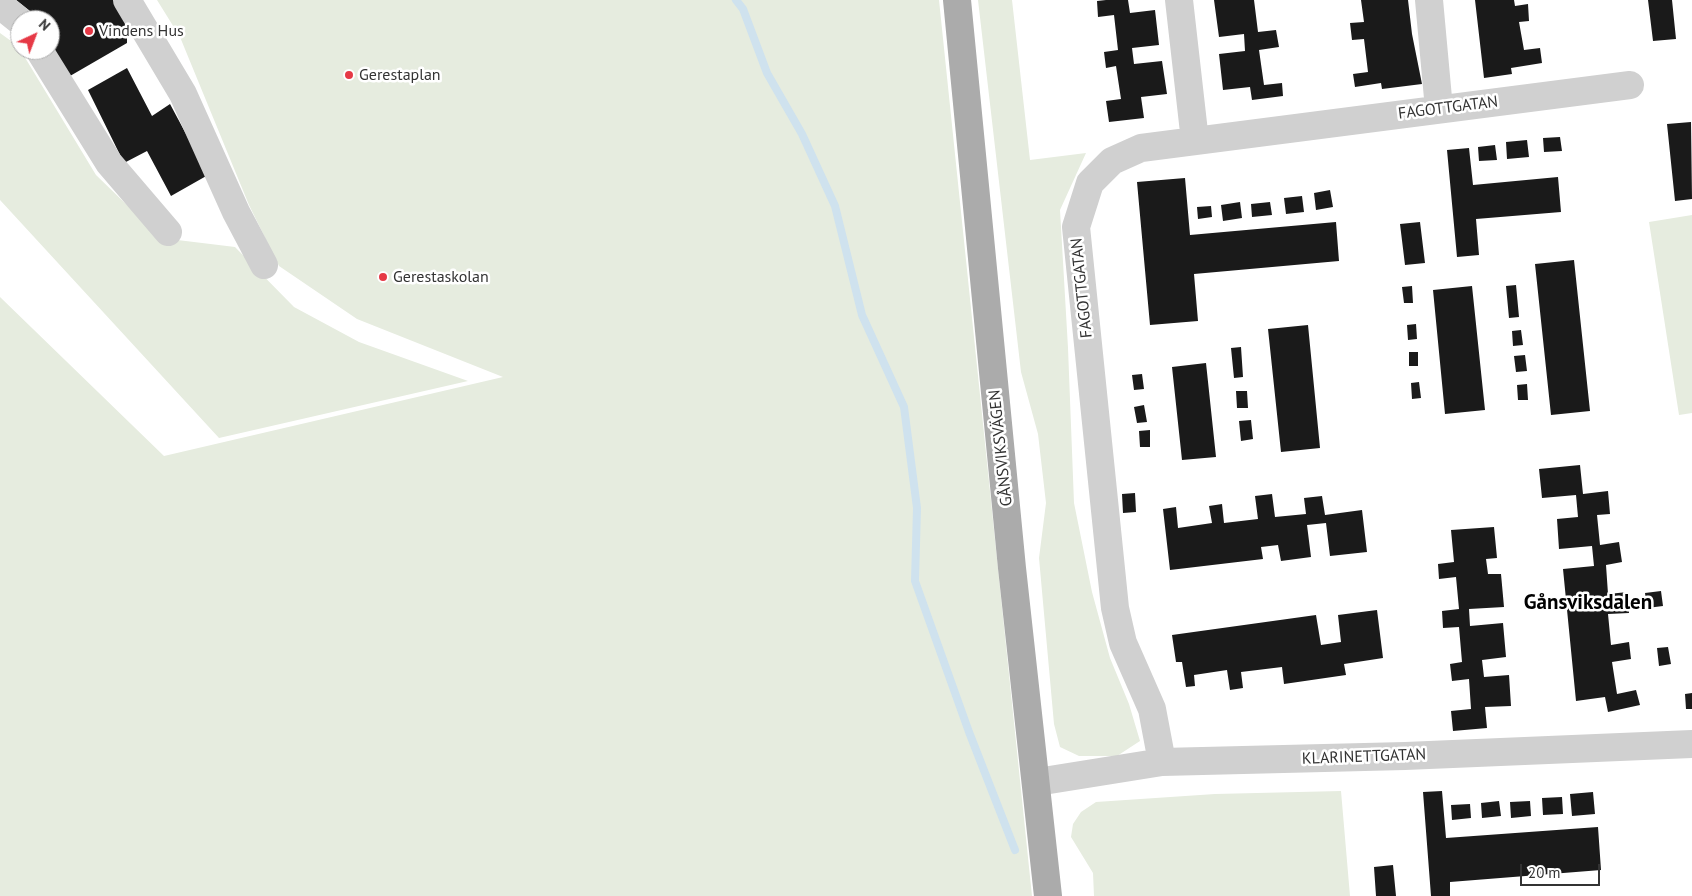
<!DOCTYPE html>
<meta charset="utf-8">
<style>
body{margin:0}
#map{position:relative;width:1692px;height:896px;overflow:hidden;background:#fff;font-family:"PT Sans",sans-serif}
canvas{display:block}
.north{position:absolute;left:10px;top:10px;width:50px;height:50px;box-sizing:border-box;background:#fff;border:1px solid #adadad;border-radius:50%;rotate:43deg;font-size:14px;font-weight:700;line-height:20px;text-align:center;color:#333}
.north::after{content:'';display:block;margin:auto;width:18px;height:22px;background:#e63946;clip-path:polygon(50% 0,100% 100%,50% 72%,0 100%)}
.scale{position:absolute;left:1520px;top:864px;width:80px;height:22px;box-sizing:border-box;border:2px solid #333;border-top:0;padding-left:6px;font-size:15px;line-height:18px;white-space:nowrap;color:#333;-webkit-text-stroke:4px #fff;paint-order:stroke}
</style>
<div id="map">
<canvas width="1692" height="896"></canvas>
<div class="north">N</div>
<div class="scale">20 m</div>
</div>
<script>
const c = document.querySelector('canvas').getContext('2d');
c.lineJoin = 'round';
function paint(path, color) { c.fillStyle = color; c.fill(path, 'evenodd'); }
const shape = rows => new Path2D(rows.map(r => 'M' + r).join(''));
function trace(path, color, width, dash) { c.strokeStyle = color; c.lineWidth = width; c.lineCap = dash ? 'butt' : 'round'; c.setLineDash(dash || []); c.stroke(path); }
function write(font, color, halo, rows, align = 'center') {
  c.font = font + ' "PT Sans",sans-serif'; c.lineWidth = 5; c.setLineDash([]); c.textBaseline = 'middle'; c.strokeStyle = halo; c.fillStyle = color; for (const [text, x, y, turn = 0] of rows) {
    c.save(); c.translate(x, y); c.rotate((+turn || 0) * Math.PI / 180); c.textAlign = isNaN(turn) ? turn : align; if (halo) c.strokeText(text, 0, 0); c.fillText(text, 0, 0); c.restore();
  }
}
paint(shape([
 [157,0,939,0,1032,896,0,896,0,297,164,456,503,377,357,319,279,266,249,205,180,37],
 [978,0,1012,0,1030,160,1086,153,1060,210,1068,348,1074,503,1092,592,1110,658,1129,704,1140,741,1117,756,1079,756,1060,747,1054,724,1039,558,1046,503,1038,434,1021,372],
 [0,33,18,46,96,175,161,238,235,247,294,307,359,342,468,381,219,438,0,200],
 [1692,215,1692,413,1679,415,1649,222],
 [1341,791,1350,896,1094,896,1093,873,1071,837,1073,824,1081,812,1096,802,1215,794]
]), '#e6ecdf');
trace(shape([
 [736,0,743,9,767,73,802,134,835,206,862,315,904,407,917,508,915,581,969,732,1015,850]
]), '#cfe2ee', 8);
paint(shape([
 [16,0,116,0,127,7,127,43,70,76,50,50,50,20,41,20],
 [1106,0,1128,0,1130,13,1155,10,1159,45,1132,48,1134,64,1162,61,1167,94,1141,97,1144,118,1109,122,1106,101,1121,99,1116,66,1106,68,1104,52,1118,50,1114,15,1098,17,1097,1],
 [1214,0,1254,0,1258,32,1276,30,1279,47,1259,50,1264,85,1282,83,1283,96,1252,100,1250,87,1223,90,1219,54,1245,51,1244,34,1219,37],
 [1361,0,1408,0,1412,34,1422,84,1382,89,1381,83,1355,87,1353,74,1368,72,1364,39,1352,40,1350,23,1364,22],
 [1475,0,1514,0,1515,6,1528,4,1529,21,1519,22,1524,50,1540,48,1542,63,1511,68,1512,74,1484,78],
 [1648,0,1672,0,1676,39,1653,41],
 [127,68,152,116,170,104,208,175,171,196,147,151,124,163,88,90],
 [1691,122,1692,199,1675,201,1667,124],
 [1560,137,1562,151,1544,152,1543,138],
 [1527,140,1529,157,1507,159,1506,142],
 [1495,145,1497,160,1479,161,1478,147],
 [1469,148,1473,185,1558,177,1561,212,1476,219,1479,255,1457,257,1447,150],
 [1185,178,1190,235,1336,222,1339,261,1194,274,1198,321,1150,325,1137,182],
 [1330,190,1333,207,1316,210,1314,193],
 [1302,196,1304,212,1286,214,1284,198],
 [1240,202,1242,218,1223,221,1221,205],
 [1270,202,1272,215,1252,217,1251,204],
 [1211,206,1212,217,1198,219,1197,207],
 [1420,222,1425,263,1405,265,1400,224],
 [1574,260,1590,411,1551,415,1535,264],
 [1516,285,1519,317,1509,318,1506,286],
 [1412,286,1413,303,1404,303,1402,287],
 [1472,286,1485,410,1445,414,1433,290],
 [1416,324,1417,339,1408,340,1407,325],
 [1308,325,1320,448,1281,452,1268,329],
 [1521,330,1523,345,1513,346,1512,331],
 [1241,347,1243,377,1234,378,1231,348],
 [1409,352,1418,352,1418,366,1409,366],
 [1525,355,1527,371,1516,372,1514,356],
 [1206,363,1216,457,1182,460,1172,367],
 [1142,374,1144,389,1134,390,1132,375],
 [1419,382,1421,398,1412,399,1411,383],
 [1527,384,1528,400,1518,400,1517,385],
 [1236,391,1247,391,1248,408,1237,408],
 [1144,405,1147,422,1137,423,1134,407],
 [1251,420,1253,439,1241,441,1239,421],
 [1150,430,1150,447,1140,447,1139,431],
 [1580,465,1583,494,1608,491,1610,514,1597,515,1600,545,1619,542,1622,562,1606,565,1608,594,1628,592,1629,613,1608,614,1611,645,1629,642,1631,659,1612,662,1617,694,1636,690,1640,705,1608,712,1605,697,1576,701,1563,569,1594,566,1592,546,1559,549,1557,519,1578,517,1576,495,1542,498,1539,469],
 [1135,493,1136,512,1123,513,1122,494],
 [1272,494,1275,517,1306,514,1304,498,1322,496,1325,515,1362,510,1367,552,1330,556,1326,523,1307,525,1311,557,1281,561,1278,545,1261,547,1263,559,1170,570,1163,509,1176,507,1178,528,1212,523,1209,506,1222,504,1224,523,1258,519,1255,496],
 [1494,527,1497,558,1486,559,1488,574,1501,574,1504,607,1469,609,1470,626,1503,623,1506,657,1482,660,1484,677,1509,675,1511,706,1485,707,1487,728,1453,731,1451,711,1471,709,1469,679,1452,681,1450,664,1462,662,1459,627,1443,628,1442,611,1459,609,1456,577,1439,579,1438,564,1454,562,1451,530],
 [1661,591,1663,606,1647,608,1645,593],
 [1377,610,1383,658,1344,664,1346,675,1284,684,1282,667,1241,672,1243,688,1230,690,1227,670,1194,675,1195,686,1186,687,1182,662,1176,662,1172,635,1316,615,1321,645,1341,642,1338,615],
 [1668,647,1671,664,1659,666,1657,648],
 [1692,693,1692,709,1686,709,1685,694],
 [1442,791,1446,838,1598,827,1601,870,1450,882,1450,896,1431,896,1423,792],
 [1593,792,1595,814,1572,816,1570,794],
 [1562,797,1563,814,1543,815,1542,798],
 [1499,801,1501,816,1482,818,1481,803],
 [1530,801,1531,816,1511,818,1510,802],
 [1470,804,1471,818,1452,820,1451,805],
 [1393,865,1396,896,1376,896,1374,867]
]), '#1a1a1a');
trace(shape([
 [127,0,183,94,236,212,264,265],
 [1179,0,1195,141],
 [1429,0,1439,109],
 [0,5,20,21],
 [39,50,109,163,168,232],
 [1162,762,1152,709,1123,643,1115,608,1076,227,1090,183,1112,161,1141,148,1630,85],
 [1037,782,1162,762,1405,756,1692,744]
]), '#d0d0d0', 28);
trace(shape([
 [957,0,1012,568,1048,896]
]), '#ababab', 28);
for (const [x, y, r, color] of [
 [89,31,5,"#e63946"],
 [349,75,5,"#e63946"],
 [383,277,5,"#e63946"]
]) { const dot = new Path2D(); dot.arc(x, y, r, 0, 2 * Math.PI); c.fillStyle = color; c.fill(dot); trace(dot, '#fff', 2); }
write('16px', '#333', '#fff', [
 ["Vindens Hus",99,31],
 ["Gerestaplan",359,75],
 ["Gerestaskolan",393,277]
], 'left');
write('16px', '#333', '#fff', [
 ["FAGOTTGATAN",1448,108,-7],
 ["FAGOTTGATAN",1082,288,-96],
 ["GÅNSVIKSVÄGEN",1001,448,-96],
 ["KLARINETTGATAN",1364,757,-2]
]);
write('bold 21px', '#000', '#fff', [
 ["Gånsviksdalen",1588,603]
]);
</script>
